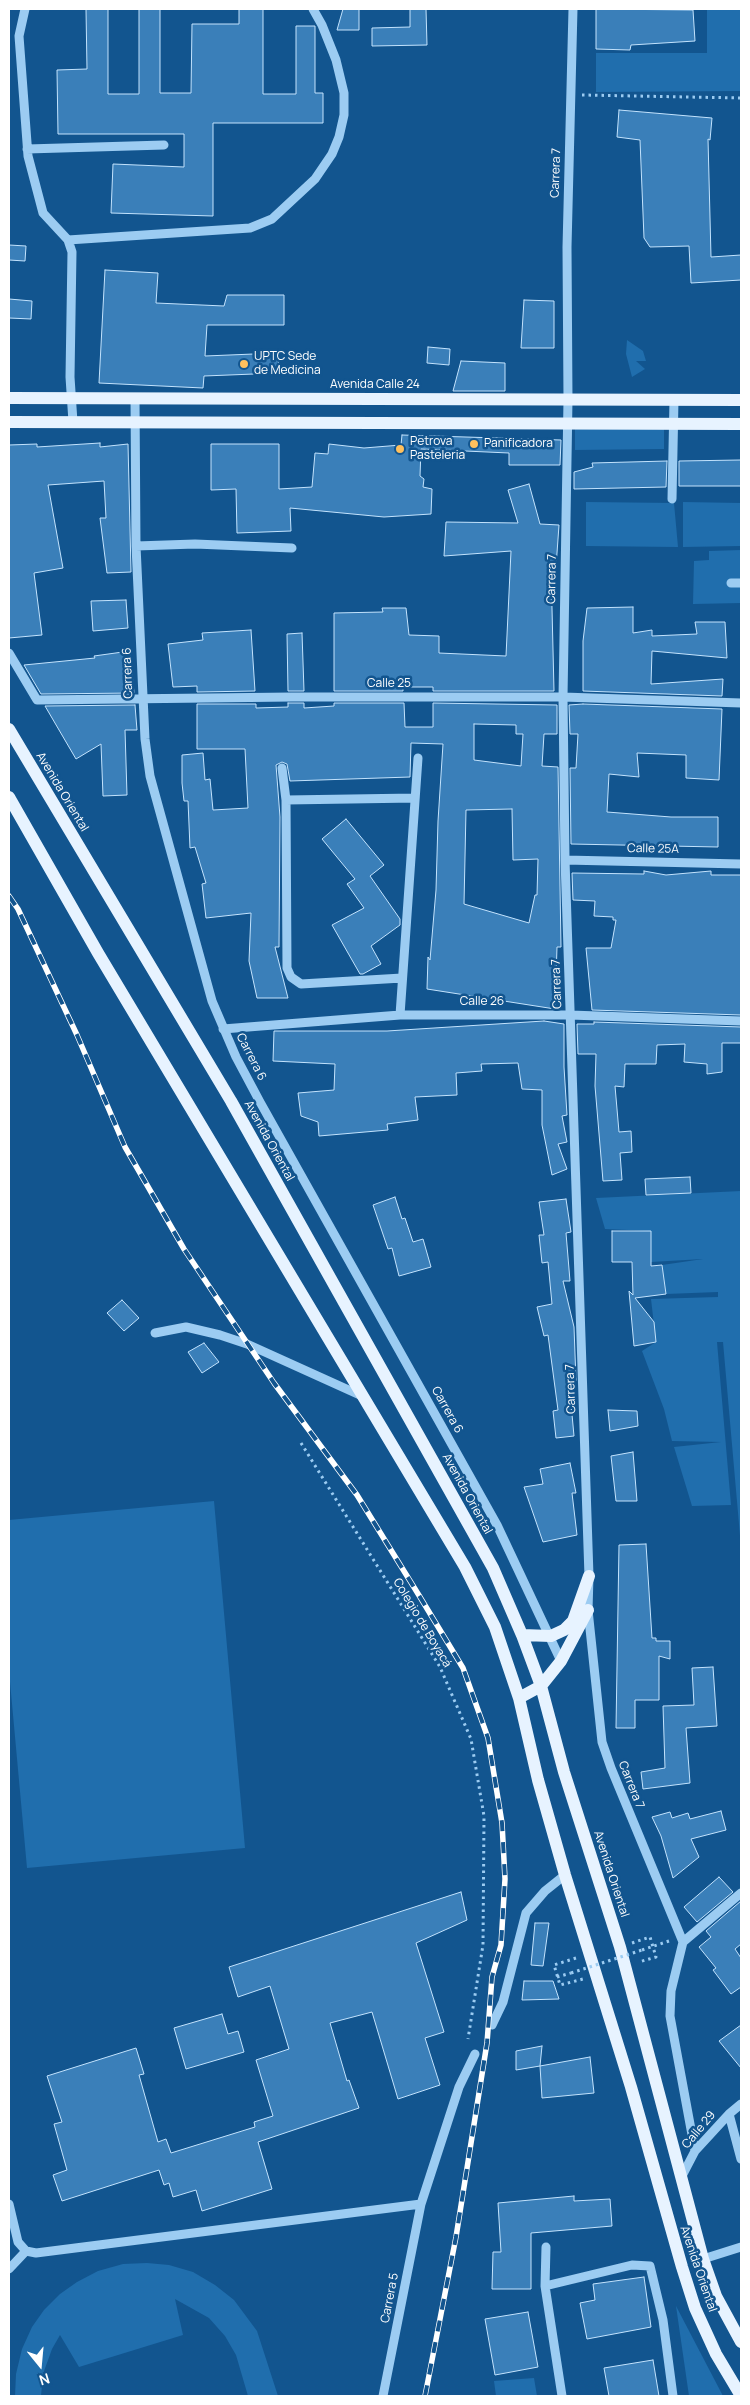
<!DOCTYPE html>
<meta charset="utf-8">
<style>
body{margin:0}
#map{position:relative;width:750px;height:2405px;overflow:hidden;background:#12558f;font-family:Manrope,sans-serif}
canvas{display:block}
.frame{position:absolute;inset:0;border:10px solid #fff;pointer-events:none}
.north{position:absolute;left:15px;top:2340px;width:50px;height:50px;-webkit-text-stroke:4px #12558f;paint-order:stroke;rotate:163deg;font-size:14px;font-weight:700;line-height:20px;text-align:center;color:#fff}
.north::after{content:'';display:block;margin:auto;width:18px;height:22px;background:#fff;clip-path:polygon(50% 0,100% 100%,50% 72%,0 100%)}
</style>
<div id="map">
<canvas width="750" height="2405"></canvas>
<div class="frame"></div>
<div class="north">N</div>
</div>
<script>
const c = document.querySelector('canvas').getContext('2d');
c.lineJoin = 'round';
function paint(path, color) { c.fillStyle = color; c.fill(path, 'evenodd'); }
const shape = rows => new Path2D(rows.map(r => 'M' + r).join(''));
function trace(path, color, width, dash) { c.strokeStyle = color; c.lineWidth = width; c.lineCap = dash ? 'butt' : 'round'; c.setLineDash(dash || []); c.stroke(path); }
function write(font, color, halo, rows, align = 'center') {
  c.font = font + ' Manrope,sans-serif'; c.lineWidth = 5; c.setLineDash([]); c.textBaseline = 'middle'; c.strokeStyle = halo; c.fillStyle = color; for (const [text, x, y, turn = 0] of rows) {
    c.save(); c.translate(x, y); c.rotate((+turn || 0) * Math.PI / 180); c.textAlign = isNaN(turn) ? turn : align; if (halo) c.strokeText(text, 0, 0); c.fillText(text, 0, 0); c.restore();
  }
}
paint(shape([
 [707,9,741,9,741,91,596,92,596,53,707,53],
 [627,340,643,351,646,361,636,361,645,369,632,377,626,354],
 [664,427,664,449,575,450,575,428],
 [586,502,674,503,678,547,586,546],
 [683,502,741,503,741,546,683,547],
 [741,550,741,603,693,604,694,561,709,560,709,551],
 [741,1191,741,1547,723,1342,717,1342,731,1505,692,1506,674,1447,721,1442,672,1441,664,1409,642,1351,656,1342,651,1299,718,1297,718,1292,666,1294,662,1265,703,1259,651,1262,651,1231,605,1229,596,1198],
 [214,1501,245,1848,27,1868,9,1671,9,1520],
 [147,2263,169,2265,193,2272,215,2285,234,2300,257,2331,278,2396,248,2396,236,2355,225,2336,209,2318,175,2299,183,2335,79,2367,60,2335,52,2349,43,2374,41,2396,15,2396,16,2374,22,2349,32,2327,44,2310,60,2294,77,2282,98,2271,123,2264],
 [676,2306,723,2396,689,2396],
 [534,2378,537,2396,496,2396,494,2381]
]), '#206ead');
const building = shape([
 [86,9,108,9,108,94,139,94,139,9,160,9,160,93,191,93,192,24,239,24,239,9,263,9,263,94,296,94,296,26,315,26,315,93,323,93,323,123,213,123,213,216,111,213,113,164,184,167,184,134,58,134,57,70,87,69,86,9],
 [343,9,359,9,359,30,337,30,343,9],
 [410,9,426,9,427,45,372,46,372,28,410,27,410,9],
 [596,9,693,10,695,41,631,45,630,50,596,49,596,9],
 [619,110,712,118,710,140,708,139,711,257,741,255,741,280,691,283,689,246,650,247,644,238,640,140,617,137,619,110],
 [9,245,26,246,25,261,9,260,9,245],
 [105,270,158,273,156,303,224,306,227,295,284,295,284,325,207,325,205,356,278,353,279,373,204,376,203,388,99,383,105,270],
 [9,299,32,301,31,319,9,318,9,299],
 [524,300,554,301,554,348,521,348,524,300],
 [428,347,450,349,449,365,427,363,428,347],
 [461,361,505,363,505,391,453,391,461,361],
 [402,435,561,440,560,465,509,465,509,453,421,449,420,476,424,479,423,487,432,489,431,514,384,517,290,508,291,531,237,533,236,489,211,490,211,444,279,444,279,489,312,487,315,453,328,454,329,444,364,448,401,445,402,435],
 [100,443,100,447,128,444,131,572,107,573,100,518,106,518,104,481,48,485,63,568,34,573,42,635,9,638,9,445,37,444,37,447,100,443],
 [741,460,741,486,679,486,679,461,741,460],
 [667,461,666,487,574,489,574,472,593,467,592,463,667,461],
 [529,484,540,524,559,525,556,567,551,567,554,691,433,691,433,687,403,687,403,691,334,691,334,613,383,612,382,608,406,608,409,635,439,636,439,653,506,656,511,551,444,556,446,522,518,523,508,490,529,484],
 [126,600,128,628,93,631,91,601,126,600],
 [633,607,633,633,652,630,652,636,697,634,695,622,725,622,727,658,652,651,651,684,723,679,722,696,583,691,583,641,587,608,633,607],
 [251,630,255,691,197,692,197,686,173,687,168,644,203,640,202,633,251,630],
 [302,633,304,691,288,691,287,634,302,633],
 [130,651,134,693,41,694,24,665,95,658,94,656,130,651],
 [288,703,304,703,304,708,334,706,334,703,404,703,405,727,433,727,433,703,557,705,557,734,544,734,542,766,558,767,561,947,557,947,555,1009,427,989,428,957,430,960,436,890,438,821,443,744,411,743,410,777,290,781,287,764,282,762,276,765,280,817,279,947,275,947,288,998,257,998,249,961,251,913,206,918,202,884,206,883,195,847,190,848,188,801,184,801,182,783,182,755,203,753,205,780,210,779,213,810,248,808,245,749,197,749,197,704,256,704,256,708,288,707,288,703],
 [474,724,516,725,516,734,523,734,521,766,474,760,474,724],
 [512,809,513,860,538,859,537,895,535,895,529,923,464,904,466,810,512,809],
 [583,704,722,709,719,780,686,778,686,755,637,753,639,777,609,774,607,812,671,817,718,817,718,847,571,844,570,768,576,768,578,734,570,734,569,705,583,704],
 [135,705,137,730,125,730,127,795,103,796,101,744,76,759,45,706,135,705],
 [346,819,384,865,370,876,400,919,400,925,371,946,381,964,363,974,360,974,332,925,364,908,347,884,355,879,322,839,346,819],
 [644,871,666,875,711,871,711,875,741,875,741,1015,592,1010,586,948,611,948,616,920,613,920,613,917,594,916,595,901,573,900,572,873,644,874,644,871],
 [544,1021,564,1024,564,1067,567,1115,562,1116,567,1142,558,1144,567,1169,552,1175,542,1125,542,1090,522,1089,518,1063,481,1064,482,1071,456,1073,457,1095,415,1097,418,1120,387,1124,388,1130,319,1136,318,1122,301,1116,298,1093,334,1090,335,1064,273,1061,274,1031,387,1031,544,1021],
 [594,1022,741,1027,741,1043,722,1043,722,1072,707,1074,707,1064,684,1062,685,1044,657,1045,656,1064,625,1064,624,1087,615,1086,619,1132,631,1131,632,1152,620,1153,622,1180,603,1181,595,1086,596,1054,578,1054,577,1024,594,1024,594,1022],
 [690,1177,691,1193,646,1195,645,1179,690,1177],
 [395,1197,402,1219,405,1218,413,1242,423,1239,431,1267,399,1276,392,1248,388,1249,373,1205,395,1197],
 [566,1199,571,1232,566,1233,570,1281,563,1281,574,1327,576,1381,569,1382,574,1436,556,1438,553,1411,558,1410,548,1335,544,1336,537,1307,552,1304,548,1262,542,1263,539,1235,544,1235,539,1202,566,1199],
 [612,1231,651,1231,651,1266,662,1265,666,1294,635,1298,654,1322,656,1342,634,1346,629,1291,633,1295,632,1262,612,1262,612,1231],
 [122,1300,139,1318,124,1331,107,1313,122,1300],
 [204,1343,219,1362,202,1373,188,1352,204,1343],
 [608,1410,637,1411,638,1426,610,1431,608,1410],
 [633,1452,637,1501,616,1501,611,1456,633,1452],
 [570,1463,576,1493,572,1493,577,1535,543,1542,524,1487,543,1484,540,1469,570,1463],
 [646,1544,652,1638,656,1638,656,1641,670,1641,670,1659,659,1656,659,1700,635,1700,635,1728,616,1728,619,1545,646,1544],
 [713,1667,717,1726,686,1728,690,1783,643,1789,641,1772,665,1768,663,1706,694,1705,692,1668,713,1667],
 [721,1811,726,1830,691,1839,699,1857,673,1878,661,1836,652,1817,670,1812,672,1818,688,1813,690,1819,721,1811],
 [719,1877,733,1892,697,1922,684,1907,719,1877],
 [461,1892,467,1920,416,1943,444,2032,425,2038,440,2085,398,2099,372,2012,330,2023,347,2081,349,2080,359,2108,258,2142,272,2189,202,2211,196,2190,173,2197,169,2183,164,2185,159,2170,62,2201,53,2175,67,2170,54,2124,62,2122,47,2076,136,2048,144,2074,139,2075,158,2142,166,2139,171,2153,255,2127,254,2122,273,2116,256,2060,289,2049,270,1986,238,1997,229,1967,461,1892],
 [741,1901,741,1944,735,1949,741,1958,741,1987,731,1994,713,1970,716,1968,699,1947,711,1937,706,1931,741,1901],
 [535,1923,549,1923,543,1966,531,1965,535,1923],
 [524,1981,553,1981,559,1999,522,2000,524,1981],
 [222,2014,228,2034,238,2031,244,2052,186,2069,174,2028,222,2014],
 [741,2025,741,2068,719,2041,741,2025],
 [542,2046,540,2066,516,2070,516,2051,542,2046],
 [590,2057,594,2093,542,2098,540,2066,590,2057],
 [574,2196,574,2201,610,2199,612,2226,531,2233,531,2289,492,2289,493,2252,501,2252,498,2203,574,2196],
 [644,2277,651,2327,587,2339,580,2303,595,2300,593,2284,644,2277],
 [528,2312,538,2367,495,2375,485,2319,528,2312],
 [653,2360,659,2396,609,2396,604,2368,653,2360]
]);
paint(building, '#3a7fb9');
trace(building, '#c3e3fd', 1);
trace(shape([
 [582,95,741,98],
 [301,1443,440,1667,471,1739,484,1816,483,1945,468,2039],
 [632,1943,650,1937,656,1957,639,1962],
 [642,1950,669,1941],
 [576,1958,554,1965,560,1985,583,1979],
 [557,1977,571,1973]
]), '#9cccf2', 3, [2.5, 4]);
trace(shape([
 [25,9,19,36,28,156,43,213,68,240,72,252,70,377,73,422],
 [573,9,567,247,568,400,563,697,565,860,589,1576,588,1610,602,1742,611,1768,683,1942],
 [27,149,164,145],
 [68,240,250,228,272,219,315,179,332,154,339,137,344,115,344,93,336,60,322,25,313,9],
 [135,398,136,546,145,739,150,776,212,1001,236,1057,260,1102,497,1525,561,1661],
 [672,499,674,400],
 [136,546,195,544,292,548],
 [731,583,741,583],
 [9,653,37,700,292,697,563,697,741,703],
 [282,768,286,800,287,968,291,977,301,984,402,978],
 [286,800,415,798],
 [565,860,741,864],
 [400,1015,418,758],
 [223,1029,400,1015,570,1015,741,1021],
 [155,1333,186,1327,220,1335,247,1344,362,1396],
 [492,2025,503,2002,526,1913,545,1891,565,1875],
 [729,2114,741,2159],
 [695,2151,670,2016,671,1991,683,1942,741,1893],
 [682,2176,695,2151,729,2114,741,2104],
 [9,2204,18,2242,26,2251,36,2253,421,2204],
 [546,2247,545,2286,562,2396],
 [703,2259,741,2247],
 [9,2269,26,2251],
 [545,2286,632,2265,650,2266,663,2320,673,2396],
 [383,2396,421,2204,459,2087,475,2054]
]), '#9cccf2', 9);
trace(shape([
 [9,398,741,400],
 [9,422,741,424],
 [9,729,231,1101,493,1568,522,1635,541,1686,564,1772,620,1947,703,2259,716,2296,741,2342],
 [9,797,98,953,465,1567,495,1627,519,1698,538,1780,565,1875,631,2087,682,2267,695,2308,716,2354,741,2396],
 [522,1635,551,1636,564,1630,573,1621,589,1576],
 [519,1698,541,1686,561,1661,588,1610]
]), '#e7f3ff', 12);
const rail = shape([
 [9,896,18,909,77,1035,125,1147,184,1249,274,1383,357,1495,420,1597,463,1668,488,1738,502,1823,505,1879,501,1945,492,1977,487,2043,456,2237,425,2396]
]);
trace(rail, '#fff', 5.5);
trace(rail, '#12558f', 4, [11]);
trace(shape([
 [571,1973,642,1950]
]), '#9cccf2', 3, [2.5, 4]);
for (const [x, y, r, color] of [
 [244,364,5,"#ffc05d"],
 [474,444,5,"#ffc05d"],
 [400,449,5,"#ffc05d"]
]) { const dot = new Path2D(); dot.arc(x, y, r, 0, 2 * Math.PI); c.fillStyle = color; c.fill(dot); trace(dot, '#12558f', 2); }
write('12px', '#fff', '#12558f', [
 ["Carrera 7",556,173,-88],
 ["Avenida Calle 24",375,385],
 ["Carrera 7",552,579,-89],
 ["Carrera 6",128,673,-92],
 ["Calle 25",389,684],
 ["Avenida Oriental",62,792,59],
 ["Calle 25A",653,849,1],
 ["Carrera 7",557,984,-92],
 ["Calle 26",482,1002],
 ["Carrera 6",251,1057,63],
 ["Avenida Oriental",269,1141,61],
 ["Carrera 7",571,1389,-92],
 ["Carrera 6",447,1410,61],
 ["Avenida Oriental",467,1494,61],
 ["Colegio de Boyacá",422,1623,59],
 ["Carrera 7",631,1785,68],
 ["Avenida Oriental",611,1874,72],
 ["Calle 29",699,2130,-50],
 ["Avenida Oriental",698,2269,71],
 ["Carrera 5",390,2298,-79]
]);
write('12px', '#fff', '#12558f', [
 ["UPTC Sede",254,357],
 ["de Medicina",254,371],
 ["Petrova",410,442],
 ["Pasteleria",410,456],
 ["Panificadora",484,444]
], 'left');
</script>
